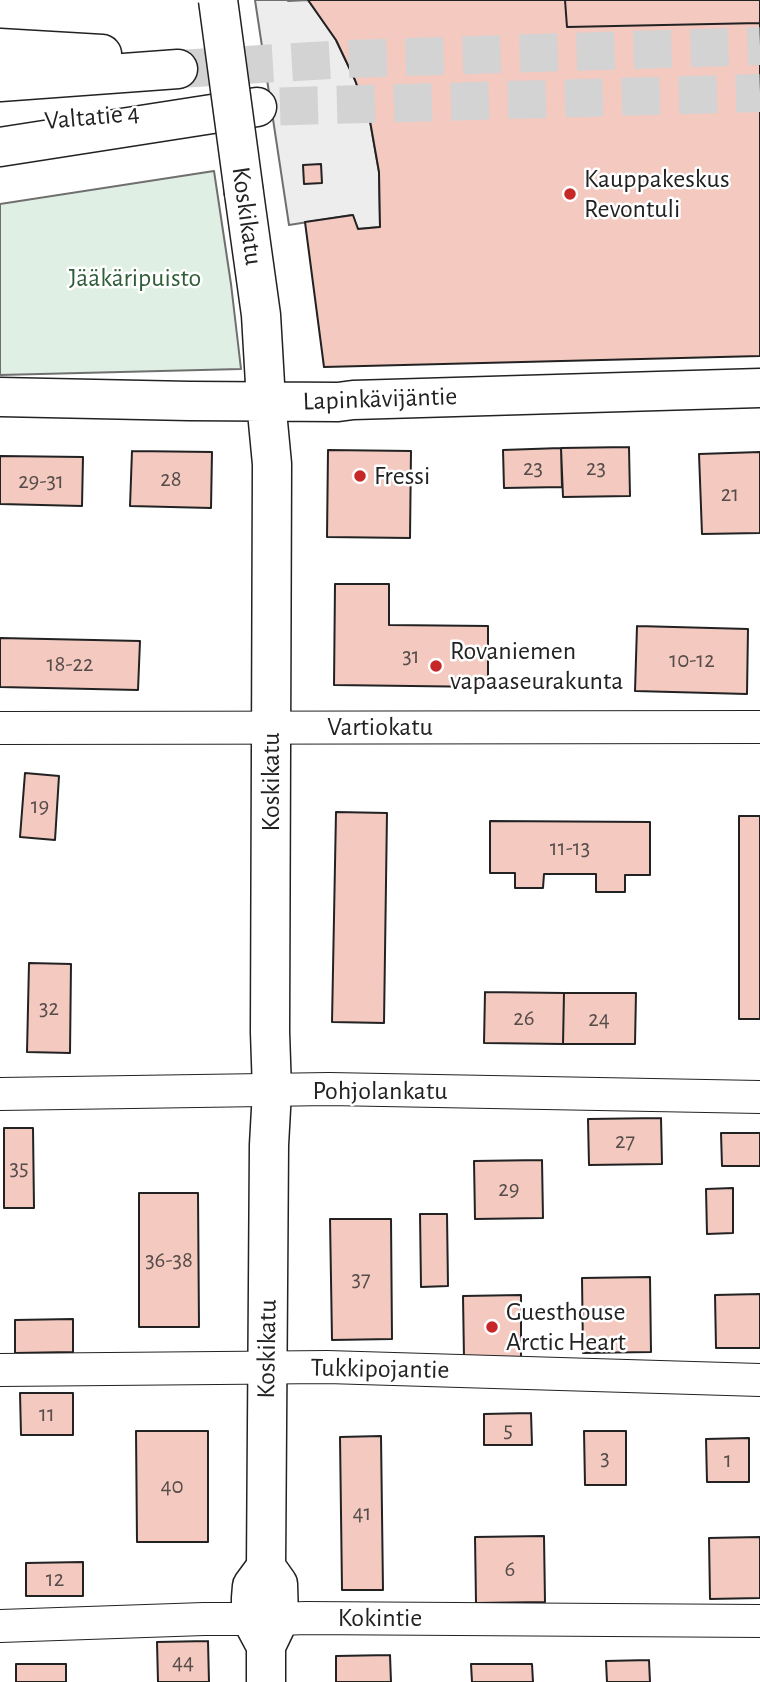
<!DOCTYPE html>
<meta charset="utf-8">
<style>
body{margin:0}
canvas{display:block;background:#fff}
</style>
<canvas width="760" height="1682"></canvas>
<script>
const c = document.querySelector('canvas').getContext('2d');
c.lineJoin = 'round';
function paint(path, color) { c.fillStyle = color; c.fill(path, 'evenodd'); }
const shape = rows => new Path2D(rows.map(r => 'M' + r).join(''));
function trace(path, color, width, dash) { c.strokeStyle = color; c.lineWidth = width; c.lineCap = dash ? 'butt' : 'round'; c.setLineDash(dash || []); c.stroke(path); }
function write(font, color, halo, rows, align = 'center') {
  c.font = font + ' "Alegreya Sans",sans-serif'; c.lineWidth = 5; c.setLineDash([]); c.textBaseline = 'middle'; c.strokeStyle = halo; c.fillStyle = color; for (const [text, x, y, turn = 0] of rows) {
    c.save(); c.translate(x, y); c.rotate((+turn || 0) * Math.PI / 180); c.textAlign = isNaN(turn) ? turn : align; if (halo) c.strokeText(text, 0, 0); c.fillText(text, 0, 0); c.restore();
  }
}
const green = shape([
 [214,171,231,284,241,369,0,375,0,204,214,171]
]);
paint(green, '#e0efe3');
trace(green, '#6f6f6f', 2);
const parking = shape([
 [255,0,288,0,288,1,308,0,336,40,355,80,370,121,379,172,380,227,358,229,352,215,289,225,255,0]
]);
paint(parking, '#ededed');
trace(parking, '#6f6f6f', 2);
const building = shape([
 [308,0,565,0,567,27,760,23,760,356,324,367,305,222,353,215,358,229,380,227,379,172,370,121,355,80,336,40,308,0],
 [565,0,760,0,760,23,567,27,565,0],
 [321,164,322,183,304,184,303,165,321,164],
 [629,447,630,496,563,497,561,448,629,447],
 [561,448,562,487,504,488,503,450,561,448],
 [328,450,411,451,410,538,327,537,328,450],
 [132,451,212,452,211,508,130,506,132,451],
 [760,452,760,533,702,534,699,454,760,452],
 [0,456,83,457,82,506,0,504,0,456],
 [335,584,389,584,389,625,488,626,488,687,334,685,335,584],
 [637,626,748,629,747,694,635,691,637,626],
 [0,638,140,641,138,690,0,687,0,638],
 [25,773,59,776,55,840,20,837,25,773],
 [336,812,387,813,384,1023,332,1022,336,812],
 [739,816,760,816,760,1019,739,1019,739,816],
 [490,821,650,822,650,875,625,875,625,892,596,892,596,874,544,874,543,888,515,888,515,873,490,873,490,821],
 [29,963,71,964,70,1053,27,1052,29,963],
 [485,992,564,993,563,1044,484,1043,485,992],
 [564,993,636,993,635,1044,563,1044,564,993],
 [661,1118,662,1164,589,1165,588,1119,661,1118],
 [4,1128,33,1128,34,1208,4,1208,4,1128],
 [721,1133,760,1133,760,1166,722,1166,721,1133],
 [542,1160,543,1218,475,1219,474,1161,542,1160],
 [733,1188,733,1233,707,1234,706,1189,733,1188],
 [139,1193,198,1193,199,1327,139,1327,139,1193],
 [420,1214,447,1214,448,1286,421,1287,420,1214],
 [330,1219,391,1219,392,1339,332,1340,330,1219],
 [650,1277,651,1352,583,1353,582,1278,650,1277],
 [760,1294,760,1348,716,1348,715,1295,760,1294],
 [521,1295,521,1358,464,1359,463,1296,521,1295],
 [73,1319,73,1352,15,1353,15,1320,73,1319],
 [20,1393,73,1393,73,1435,21,1435,20,1393],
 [531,1413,532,1445,484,1445,484,1414,531,1413],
 [136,1431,208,1431,208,1542,137,1542,136,1431],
 [584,1431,626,1431,626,1485,585,1485,584,1431],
 [381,1436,383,1590,342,1590,340,1437,381,1436],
 [749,1438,749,1482,707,1482,706,1439,749,1438],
 [544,1536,545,1602,476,1603,475,1537,544,1536],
 [760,1537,760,1598,710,1599,709,1538,760,1537],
 [83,1562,83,1596,26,1596,26,1563,83,1562],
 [208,1641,209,1682,158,1682,157,1642,208,1641],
 [390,1655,391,1682,336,1682,336,1656,390,1655],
 [649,1660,650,1682,607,1682,606,1661,649,1660],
 [16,1664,66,1664,66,1682,16,1682,16,1664],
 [471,1664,532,1664,533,1682,472,1682,471,1664]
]);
paint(building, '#f3c9c0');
trace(building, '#222', 2);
trace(shape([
 [178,69,345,59,760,46],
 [223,108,760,93]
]), '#d3d3d3', 38, [38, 19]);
const minor = shape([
 [0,728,760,727],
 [0,1094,329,1089,760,1097],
 [0,1370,327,1367,760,1380],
 [0,1626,204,1619,279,1619,306,1618,760,1621]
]);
const major = shape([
 [244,193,261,315,266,401,272,464,270,1032,272,1091,269,1145,266,1567,252,1586,251,1598,251,1618,266,1646],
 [0,397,189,401,338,402,353,400,760,388],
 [266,1682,266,1646,279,1619,278,1584,266,1567]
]);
const highway = shape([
 [0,48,102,54],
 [0,82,178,69],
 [0,147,257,107]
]);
trace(minor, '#222', 34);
trace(major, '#222', 41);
trace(highway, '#222', 41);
trace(minor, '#fff', 32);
trace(major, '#fff', 38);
trace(highway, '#fff', 38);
const majorBridge = shape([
 [218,0,244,193]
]);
trace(majorBridge, '#222', 41, []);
trace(majorBridge, '#fff', 38);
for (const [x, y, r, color] of [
 [570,194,7,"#c62828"],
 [360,476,7,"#c62828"],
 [436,666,7,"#c62828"],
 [492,1327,7,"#c62828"]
]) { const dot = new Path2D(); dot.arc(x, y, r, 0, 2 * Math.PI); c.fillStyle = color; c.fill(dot); trace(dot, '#fff', 2.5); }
write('23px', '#564c4a', null, [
 ["23",533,468],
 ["23",596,468],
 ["28",171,479],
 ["29-31",41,481],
 ["21",730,494],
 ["31",411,656],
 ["10-12",692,660],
 ["18-22",70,664],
 ["19",40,806],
 ["11-13",570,848],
 ["32",49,1008],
 ["26",524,1018],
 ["24",599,1019],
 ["27",625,1141],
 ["35",19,1168],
 ["29",509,1189],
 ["36-38",169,1260],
 ["37",361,1279],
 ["11",47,1414],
 ["5",508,1430],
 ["3",605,1458],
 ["1",728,1460],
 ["40",172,1486],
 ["41",362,1513],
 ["6",510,1569],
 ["12",55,1579],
 ["44",183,1662]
]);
write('26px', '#222', '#fff', [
 ["Valtatie 4",92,117,-5],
 ["Koskikatu",247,216,82],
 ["Lapinkävijäntie",380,399,-2],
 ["Vartiokatu",380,727],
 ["Koskikatu",271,782,-90],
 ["Pohjolankatu",380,1091],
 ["Koskikatu",267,1349,-89],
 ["Tukkipojantie",380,1369,1],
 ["Kokintie",380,1618]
]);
write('26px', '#222', '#fff', [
 ["Kauppakeskus",584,179],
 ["Revontuli",584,209],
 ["Fressi",374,476],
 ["Rovaniemen",450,651],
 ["vapaaseurakunta",450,681],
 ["Guesthouse",506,1312],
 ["Arctic Heart",506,1342]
], 'left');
write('26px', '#2f5e38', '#fff', [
 ["Jääkäripuisto",135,278]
]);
</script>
